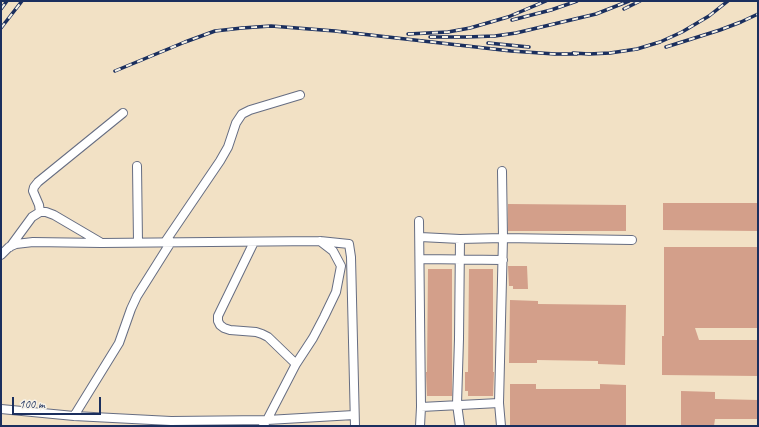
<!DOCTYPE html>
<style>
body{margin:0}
#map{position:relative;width:759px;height:427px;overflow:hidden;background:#f2e1c5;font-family:Caveat,sans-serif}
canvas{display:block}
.frame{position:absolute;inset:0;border:2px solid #1b2f5e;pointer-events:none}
.scale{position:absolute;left:12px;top:397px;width:89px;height:18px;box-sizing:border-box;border:2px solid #1b2f5e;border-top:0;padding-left:5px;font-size:12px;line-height:14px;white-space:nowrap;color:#1b2f5e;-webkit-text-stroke:3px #f7f3e8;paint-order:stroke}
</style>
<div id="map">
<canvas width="759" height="427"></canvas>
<div class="frame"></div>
<div class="scale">100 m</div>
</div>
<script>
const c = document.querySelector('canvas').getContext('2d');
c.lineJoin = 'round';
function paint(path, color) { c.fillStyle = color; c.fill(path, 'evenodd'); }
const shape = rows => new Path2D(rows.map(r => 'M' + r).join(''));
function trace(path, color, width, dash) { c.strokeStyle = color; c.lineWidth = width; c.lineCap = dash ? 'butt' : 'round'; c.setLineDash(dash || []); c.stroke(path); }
paint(shape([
 [663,203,758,203,758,231,663,230],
 [508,204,626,205,626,231,508,231],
 [664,247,758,247,758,328,695,328,699,340,758,340,758,376,662,375,662,336,664,336],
 [508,266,527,266,528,289,513,289,513,286,509,286],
 [428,269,452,269,452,396,427,396,426,372,427,372],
 [469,269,493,269,493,372,494,372,493,396,468,396,468,391,465,391,465,372,468,372],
 [510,300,538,301,538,304,626,305,625,365,598,364,598,361,537,360,537,363,509,363],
 [510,384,536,384,536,389,600,389,600,384,626,385,626,426,510,426],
 [681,391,715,392,715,399,758,400,758,419,715,419,714,426,681,426]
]), '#d39f8a');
const minor = shape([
 [137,166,138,242],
 [40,212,39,205,33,191,34,187,38,182,123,113],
 [419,221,421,407],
 [420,237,460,239,503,238,632,240],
 [165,242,220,161,228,147,236,123,242,114,250,110,300,95],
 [254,242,218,316,218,321,220,325,224,328,230,330,256,332,262,334,268,337,296,364],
 [10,247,32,217,40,212,46,212,54,215,100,242],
 [1,255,9,247,16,244,33,242,101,243,320,241,349,244,351,257,355,426],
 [420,259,503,260],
 [1,409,74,416,171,421,267,420,354,415],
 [74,416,119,343,131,309,137,296,171,242],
 [263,426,267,420,296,364,313,338,324,317,336,292,341,266,333,251,320,241],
 [420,426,421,407,499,403],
 [460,426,457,404,459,339,460,239],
 [501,426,499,403,503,238,502,171]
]);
trace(minor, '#666d82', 10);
trace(minor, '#fff', 8);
const rail = shape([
 [1,9,7,1],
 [624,9,640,1],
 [512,20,551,10,577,1],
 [1,28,22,1],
 [408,34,448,32,470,28,508,17,546,1],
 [430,37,466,37,495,36,516,33,596,14,629,1],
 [488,43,529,47],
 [666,47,720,30,741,22,758,14],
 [573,53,589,54,610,53,637,49,660,42,682,32,709,16,728,1],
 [115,71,185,42,215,31,242,28,271,26,335,31,511,51,555,54,577,54]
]);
trace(rail, '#1b2f5e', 3.5);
trace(rail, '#f7f3e8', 2, [6]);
</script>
